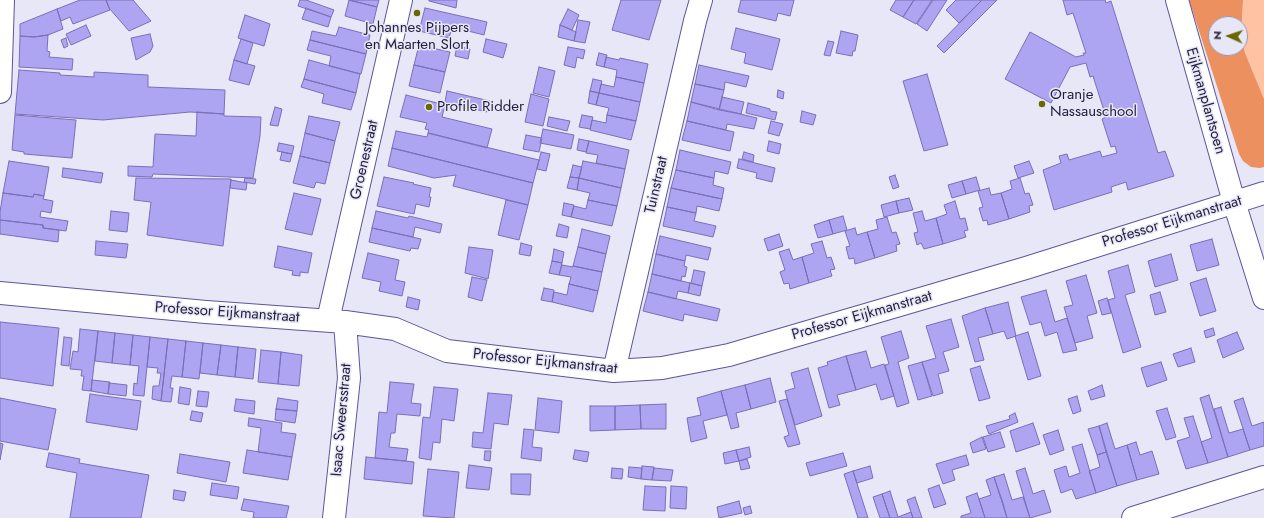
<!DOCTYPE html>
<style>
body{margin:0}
#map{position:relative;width:1264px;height:518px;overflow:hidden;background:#e8e7f7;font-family:Jost,sans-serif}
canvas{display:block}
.north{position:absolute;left:1208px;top:16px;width:40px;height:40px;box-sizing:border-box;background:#e8e7f7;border:1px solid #9997ac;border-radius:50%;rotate:273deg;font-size:11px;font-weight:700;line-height:16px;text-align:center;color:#221e3b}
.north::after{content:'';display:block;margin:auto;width:14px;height:18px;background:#686700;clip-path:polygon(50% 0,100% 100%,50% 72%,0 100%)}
</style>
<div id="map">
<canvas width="1264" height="518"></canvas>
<div class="north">N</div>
</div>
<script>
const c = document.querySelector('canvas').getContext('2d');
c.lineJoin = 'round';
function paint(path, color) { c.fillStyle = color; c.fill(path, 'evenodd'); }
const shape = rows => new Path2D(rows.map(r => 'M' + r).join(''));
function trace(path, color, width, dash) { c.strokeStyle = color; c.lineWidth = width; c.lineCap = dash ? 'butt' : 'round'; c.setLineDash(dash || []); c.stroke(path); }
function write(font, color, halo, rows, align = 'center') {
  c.font = font + ' Jost,sans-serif'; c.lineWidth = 3; c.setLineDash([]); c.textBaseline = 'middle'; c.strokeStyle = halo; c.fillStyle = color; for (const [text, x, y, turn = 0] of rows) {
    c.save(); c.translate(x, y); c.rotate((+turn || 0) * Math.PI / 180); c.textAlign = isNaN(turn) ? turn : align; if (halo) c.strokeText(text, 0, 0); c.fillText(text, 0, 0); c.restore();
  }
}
paint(shape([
 [1243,0,1264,0,1264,99,1245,53,1241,36]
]), '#ffc3a4');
paint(shape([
 [1189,0,1243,0,1241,36,1245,53,1264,99,1264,167,1260,168,1251,167,1243,161,1239,154],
 [1216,24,1240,24,1240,48,1216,48]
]), '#eb905e');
const building = shape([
 [80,0,106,0,110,10,73,24,70,17,61,21,57,9,80,0],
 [106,0,133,0,151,21,129,31,109,8,106,0],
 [300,0,306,0,334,10,331,17,298,6,300,0],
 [349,0,379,0,377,7,349,0],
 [349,0,377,7,373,24,345,16,349,0],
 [429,0,457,0,456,8,429,1,429,0],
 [621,0,661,0,649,40,612,30,621,0],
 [741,0,794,0,790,16,778,13,776,21,738,12,741,0],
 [896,0,914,0,903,17,890,10,896,0],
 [914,0,932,0,916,24,903,17,914,0],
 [933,0,947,0,927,31,917,24,933,0],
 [956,0,979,0,981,1,959,23,946,10,956,0],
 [982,0,997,0,944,53,937,46,982,0],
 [1063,0,1105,0,1106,3,1111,1,1158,153,1165,151,1174,176,1128,190,1126,182,1111,187,1112,192,1054,210,1043,170,1061,163,1059,156,1067,154,1069,160,1100,151,1102,157,1117,153,1115,146,1111,147,1102,119,1106,117,1093,76,1090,77,1086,63,1070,67,1051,103,1005,79,1030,32,1076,57,1084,55,1083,53,1086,53,1073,13,1067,15,1063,0],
 [306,8,331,17,328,27,302,19,306,8],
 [425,8,487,22,484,35,452,27,449,38,419,31,425,8],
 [57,9,63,29,48,35,34,37,20,36,20,24,57,9],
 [568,9,579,15,572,30,560,25,568,9],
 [245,15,270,24,264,46,238,38,245,15],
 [578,20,590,22,585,43,574,41,578,20],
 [86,25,91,36,71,45,66,34,86,25],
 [560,25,576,32,574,41,558,37,560,25],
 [339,27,370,35,366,54,310,40,312,31,336,36,339,27],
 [736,28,780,39,772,70,744,63,746,53,731,49,736,28],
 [841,31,858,35,855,51,853,51,852,56,836,53,841,31],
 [150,34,153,46,150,52,136,60,131,38,150,34],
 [48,35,47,51,50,52,49,57,73,59,72,70,19,67,20,36,34,37,48,35],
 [66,38,68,46,64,48,61,40,66,38],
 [241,39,253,43,247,64,234,60,241,39],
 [486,39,507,44,503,58,483,52,486,39],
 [310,40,366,54,361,74,329,66,331,56,307,50,310,40],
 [828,41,834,42,830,56,824,55,828,41],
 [419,45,450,52,445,72,414,65,419,45],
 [457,46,470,49,468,59,455,56,457,46],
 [568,47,585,50,583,59,577,57,575,68,564,65,568,47],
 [599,53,607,55,604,67,596,65,599,53],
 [606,57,619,60,620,58,648,64,644,83,616,77,617,70,604,67,606,57],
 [234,60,255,66,249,85,229,80,234,60],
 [309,60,360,74,356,93,304,79,309,60],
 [414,65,445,72,440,93,409,86,414,65],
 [699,65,749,76,746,87,725,82,724,90,695,84,699,65],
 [539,67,555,71,549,97,533,93,539,67],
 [19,70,60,73,60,75,94,77,94,72,148,75,148,87,225,90,224,114,190,112,103,120,15,114,19,70],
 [927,74,948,145,924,151,903,81,927,74],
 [616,77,644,83,640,102,599,93,601,84,614,87,616,77],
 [304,79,356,93,351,110,322,103,324,94,301,87,304,79],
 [593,79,602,81,599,93,590,91,593,79],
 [695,84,724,90,719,110,691,102,695,84],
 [778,90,784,92,783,99,777,97,778,90],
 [447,91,490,101,487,112,445,102,447,91],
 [590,91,599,93,596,105,588,103,590,91],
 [599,93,640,102,636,121,607,115,609,108,596,105,599,93],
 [531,94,549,99,543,126,525,122,531,94],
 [406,95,445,105,442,117,492,129,487,148,428,133,429,130,425,129,427,123,400,117,406,95],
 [722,97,744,102,741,114,719,110,722,97],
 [691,102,757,118,754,129,727,124,726,130,687,121,691,102],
 [748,103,770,109,770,111,777,112,775,120,746,113,748,103],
 [275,107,282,109,278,126,270,125,275,107],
 [802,111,816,115,813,125,800,122,802,111],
 [197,112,224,114,224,116,261,117,260,136,253,178,153,174,152,177,128,176,128,166,153,167,155,134,196,136,197,112],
 [15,115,76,120,72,158,24,154,24,152,12,150,15,115],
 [582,115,593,117,590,129,579,127,582,115],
 [607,115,636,121,631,140,590,130,592,120,606,123,607,115],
 [309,116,340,122,335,141,305,133,309,116],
 [549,117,570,121,567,131,547,126,549,117],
 [687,121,734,132,730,151,682,140,687,121],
 [771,121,783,124,779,136,768,133,771,121],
 [543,129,574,135,571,149,540,143,543,129],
 [396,131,427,137,428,133,539,160,533,183,392,148,396,131],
 [305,133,335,141,330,163,300,156,305,133],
 [526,135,542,138,539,152,523,149,526,135],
 [579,139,589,141,586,152,577,150,579,139],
 [589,141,629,150,625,169,596,163,598,155,586,153,589,141],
 [769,141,781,144,779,154,767,151,769,141],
 [279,143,294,146,292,154,277,151,279,143],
 [392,148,533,183,528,205,453,186,456,175,434,178,388,166,392,148],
 [680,150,731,162,728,174,715,171,714,178,676,170,680,150],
 [282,152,292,154,290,162,280,160,282,152],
 [541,152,550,154,546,171,537,169,541,152],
 [744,152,754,155,753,162,742,159,744,152],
 [300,156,330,163,325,184,316,182,314,188,293,183,300,156],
 [739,159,775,168,772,182,756,178,757,173,737,168,739,159],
 [9,161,49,167,44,196,34,194,33,197,3,193,9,161],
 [583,161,625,169,621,188,579,178,583,161],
 [1029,161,1034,173,1018,178,1014,166,1029,161],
 [573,165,582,167,579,178,570,177,573,165],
 [63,168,103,173,101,183,62,177,63,168],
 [676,170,714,178,713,185,724,188,722,199,671,188,676,170],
 [895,175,899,187,893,189,889,177,895,175],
 [384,177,414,183,413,184,431,188,429,197,431,197,429,207,416,204,414,214,377,206,384,177],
 [570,177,579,178,577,190,567,188,570,177],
 [976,177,980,190,966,194,962,181,976,177],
 [136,178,231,179,223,246,147,235,151,202,134,200,136,178],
 [245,178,256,179,255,184,244,182,245,178],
 [579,178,621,188,617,206,588,200,590,193,577,190,579,178],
 [1020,178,1025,194,1029,193,1033,205,1029,206,1030,212,1009,219,1001,193,1012,189,1010,181,1020,178],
 [231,180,247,183,246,190,230,188,231,180],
 [962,181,966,194,952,198,948,185,962,181],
 [671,188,722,199,719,211,697,206,696,213,667,207,671,188],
 [989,188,991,195,1001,193,1009,219,988,225,987,220,983,221,979,208,983,207,978,191,989,188],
 [3,193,33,197,34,194,44,196,43,199,53,201,51,213,41,211,40,217,68,221,66,231,43,228,43,225,0,220,0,212,3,193],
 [294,193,321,199,312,235,285,229,294,193],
 [909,198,913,210,899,213,896,201,909,198],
 [506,200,528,205,519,240,498,235,506,200],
 [588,200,617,206,612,226,571,217,574,206,586,209,588,200],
 [896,201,899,213,884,217,881,205,896,201],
 [955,201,960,219,965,218,968,230,964,231,966,237,943,244,936,218,947,214,944,205,955,201],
 [564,203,574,205,571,217,562,215,564,203],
 [667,207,696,213,694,221,716,226,713,237,663,226,667,207],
 [111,211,129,213,127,232,109,230,111,211],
 [376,211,408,218,409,216,442,224,440,233,415,227,413,237,372,228,376,211],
 [922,211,925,221,936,218,943,244,924,249,921,243,917,245,914,233,918,232,913,213,922,211],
 [843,216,847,230,833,234,829,220,843,216],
 [887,217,892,233,896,232,900,244,896,245,897,251,875,258,867,232,878,229,876,220,887,217],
 [0,220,43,225,43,228,59,230,58,242,0,234,0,220],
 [829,220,833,234,818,238,814,225,829,220],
 [559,224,569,227,567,238,556,236,559,224],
 [372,228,421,239,418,249,411,248,410,251,369,242,372,228],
 [855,228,857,235,867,232,875,258,855,264,854,258,849,259,846,247,850,246,845,231,855,228],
 [582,229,610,236,606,254,578,247,582,229],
 [779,234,783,246,768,251,764,239,779,234],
 [660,236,711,248,708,260,686,255,685,261,656,254,660,236],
 [1212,239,1219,265,1197,271,1190,245,1212,239],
 [96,241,128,244,126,258,95,255,96,241],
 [822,241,827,258,831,257,835,269,830,270,832,276,809,283,802,257,814,253,811,244,822,241],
 [521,243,532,246,530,256,519,254,521,243],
 [278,246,312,253,308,273,300,272,300,276,292,275,293,271,274,267,278,246],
 [469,247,493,250,488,279,465,273,469,247],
 [578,247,606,254,602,272,573,266,578,247],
 [554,249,564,252,562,263,552,261,554,249],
 [789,249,793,260,802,257,809,283,790,289,789,283,784,284,780,272,785,270,779,252,789,249],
 [368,253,399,260,395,280,405,282,402,296,379,291,381,282,362,278,368,253],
 [656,254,685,261,684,266,687,267,685,277,682,276,681,281,652,274,656,254],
 [1171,254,1178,280,1155,287,1148,261,1171,254],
 [552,261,562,263,559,275,549,273,552,261],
 [562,265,573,267,573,266,602,272,598,291,569,284,571,277,559,275,562,265],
 [1128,265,1135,292,1125,295,1141,347,1123,353,1108,300,1115,298,1108,271,1128,265],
 [694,270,705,272,702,286,691,283,694,270],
 [652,274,690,283,688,293,678,291,676,299,648,292,652,274],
 [1086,275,1097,313,1087,316,1093,338,1075,343,1064,307,1073,305,1066,281,1086,275],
 [472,277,487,280,482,301,468,297,472,277],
 [1206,278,1216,311,1200,316,1190,283,1206,278],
 [690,283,702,286,700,296,688,293,690,283],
 [569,284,598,291,593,312,552,302,554,292,567,295,569,284],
 [544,288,554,290,552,302,541,300,544,288],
 [1046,290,1055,322,1067,318,1077,350,1063,353,1057,332,1045,336,1041,322,1030,325,1021,297,1046,290],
 [648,292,720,309,717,321,684,314,683,321,643,311,648,292],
 [1160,292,1166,312,1155,315,1150,295,1160,292],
 [408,297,420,300,418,310,406,307,408,297],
 [1107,298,1111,313,1102,315,1098,301,1107,298],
 [1008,302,1016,336,1007,339,1004,331,993,334,985,308,1008,302],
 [985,308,993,334,978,338,984,360,975,362,962,316,985,308],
 [951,319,959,347,943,352,949,371,938,374,943,393,933,396,922,362,936,358,926,326,951,319],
 [0,322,59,328,53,386,0,378,0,322],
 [1213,328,1215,335,1206,338,1204,331,1213,328],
 [80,329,98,331,91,391,82,390,84,376,81,376,82,370,70,369,73,351,78,352,80,329],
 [98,331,115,333,112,363,95,361,98,331],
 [901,331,909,358,898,362,909,403,897,407,885,365,889,364,881,337,901,331],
 [1028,332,1041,376,1028,380,1015,336,1028,332],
 [1237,332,1244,349,1223,358,1217,340,1237,332],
 [115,333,133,335,130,365,112,363,115,333],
 [133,335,150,337,144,396,133,395,134,383,137,384,139,366,130,365,133,335],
 [64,337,72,338,69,366,61,365,64,337],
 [150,337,168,339,161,401,152,399,153,386,159,386,161,373,157,373,158,368,147,367,150,337],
 [168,339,186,341,182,377,172,376,170,388,173,388,171,402,161,401,168,339],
 [186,341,203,343,199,379,182,377,186,341],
 [203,343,221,345,217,375,200,373,203,343],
 [221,345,238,347,235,377,217,375,221,345],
 [238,347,256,349,253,379,235,377,238,347],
 [1191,348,1195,362,1178,367,1173,354,1191,348],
 [261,350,281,352,278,384,258,382,261,350],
 [866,351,871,368,884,364,894,396,881,400,876,384,856,390,846,356,866,351],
 [281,352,302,355,299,386,278,384,281,352],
 [846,356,856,390,837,395,840,405,829,408,818,368,828,365,827,362,846,356],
 [922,362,932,396,918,400,908,366,922,362],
 [1161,362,1167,380,1147,387,1141,368,1161,362],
 [980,366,990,398,979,401,970,369,980,366],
 [808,368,822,416,795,425,785,391,795,388,791,373,808,368],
 [770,378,776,402,751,409,745,385,770,378],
 [92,380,110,382,108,394,91,391,92,380],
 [390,382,414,384,411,403,421,404,420,416,397,414,395,433,391,433,389,447,408,449,406,461,375,458,379,412,387,413,390,382],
 [109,383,127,385,126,396,108,394,109,383],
 [745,385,751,409,736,413,739,427,731,429,721,391,745,385],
 [1102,385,1105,396,1091,400,1088,391,1102,385],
 [180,387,191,389,189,405,178,403,180,387],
 [434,387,458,389,454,421,442,419,440,443,433,442,431,460,419,458,423,417,430,418,434,387],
 [198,391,209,392,207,407,196,406,198,391],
 [721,391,727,415,703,421,707,438,691,442,687,418,701,415,697,398,721,391],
 [488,393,512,395,508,425,494,423,491,449,472,447,473,432,483,433,488,393],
 [90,394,141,401,137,430,86,422,90,394],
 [1209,395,1228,457,1208,463,1201,442,1212,438,1200,398,1209,395],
 [1077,396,1081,411,1073,414,1068,399,1077,396],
 [0,398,56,409,48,450,0,441,0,398],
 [278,398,298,401,297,411,276,409,278,398],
 [538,398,562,401,559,433,535,430,538,398],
 [1243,398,1252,426,1264,422,1264,446,1250,450,1234,401,1243,398],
 [236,399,255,401,254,414,234,411,236,399],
 [787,399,800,444,788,447,784,437,789,435,779,401,787,399],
 [666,404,666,429,641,429,640,405,666,404],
 [640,405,641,429,615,430,615,406,640,405],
 [590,406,615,406,615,430,590,431,590,406],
 [1221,407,1229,433,1243,429,1250,450,1228,457,1214,409,1221,407],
 [1167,408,1176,437,1166,440,1156,411,1167,408],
 [276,409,297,411,295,423,275,420,276,409],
 [192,411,203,413,201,422,190,420,192,411],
 [1015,413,1018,422,989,434,986,426,1010,419,1009,416,1015,413],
 [1193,416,1208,463,1186,469,1177,441,1190,437,1184,418,1193,416],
 [249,418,282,423,281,432,296,434,292,457,258,452,261,428,248,426,249,418],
 [1033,423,1040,444,1016,452,1010,431,1033,423],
 [1107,423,1115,449,1127,445,1137,480,1117,486,1099,426,1107,423],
 [1099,426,1106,452,1097,455,1088,429,1099,426],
 [524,429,534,430,532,447,542,448,541,461,521,458,524,429],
 [1058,430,1064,450,1050,455,1043,435,1058,430],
 [1000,432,1005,447,988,452,983,437,1000,432],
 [982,437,986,449,973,453,970,443,982,437],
 [1136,442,1140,455,1152,451,1159,474,1137,480,1127,445,1136,442],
 [0,443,3,444,0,460,0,443],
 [1082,444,1096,493,1076,499,1072,489,1061,493,1054,470,1066,466,1069,477,1080,473,1072,447,1082,444],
 [749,447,751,457,739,461,736,450,749,447],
 [247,450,292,457,288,480,243,473,247,450],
 [575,450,589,452,587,462,573,459,575,450],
 [736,450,739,461,725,464,723,453,736,450],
 [485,451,491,451,490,461,484,460,485,451],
 [1106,452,1117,486,1096,493,1089,471,1100,467,1097,455,1106,452],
 [49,453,80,459,79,463,149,475,141,518,70,518,77,473,46,467,49,453],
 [843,453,847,466,810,476,806,463,843,453],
 [180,454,230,462,226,482,177,473,180,454],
 [966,455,969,465,952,470,955,480,943,484,936,464,966,455],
 [366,457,414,462,412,484,364,479,366,457],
 [747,459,750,468,741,470,739,461,747,459],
 [469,465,492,468,489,490,466,488,469,465],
 [642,466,654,467,652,480,641,479,642,466],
 [870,466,873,478,857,483,853,471,870,466],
 [629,467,642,468,641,479,628,477,629,467],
 [612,468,623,469,622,479,611,478,612,468],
 [654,468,673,470,671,481,652,480,654,468],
 [1025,468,1033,494,1044,490,1051,512,1030,518,1016,471,1025,468],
 [428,469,459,472,454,518,423,516,428,469],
 [853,471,868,518,858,518,844,474,853,471],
 [511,474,531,474,530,495,511,494,511,474],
 [1004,474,1012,500,1023,497,1030,518,1007,518,994,477,1004,474],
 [994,477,1003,503,1007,518,985,518,979,499,991,495,986,480,994,477],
 [212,483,239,487,237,499,210,495,212,483],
 [939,485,946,504,934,508,928,489,939,485],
 [645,486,666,487,665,511,643,510,645,486],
 [671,486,687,487,686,509,670,508,671,486],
 [174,490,186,492,184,501,173,499,174,490],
 [890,491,898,517,911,512,913,518,890,518,882,494,890,491],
 [977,493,985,518,961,518,961,516,971,513,966,497,977,493],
 [882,494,890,518,880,518,873,497,882,494],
 [915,497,922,518,913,518,907,500,915,497],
 [244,499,289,506,286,518,253,518,254,512,241,510,244,499],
 [739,501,742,513,719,518,717,507,739,501],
 [750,506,752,513,745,515,743,508,750,506]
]);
paint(building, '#aea5f2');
trace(building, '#796fb8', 1);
const minor = shape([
 [1177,0,1234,202,1264,298],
 [0,92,3,0],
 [0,293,206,312,345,322,395,329,447,351,614,371,662,368,729,355,1026,268,1264,193],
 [328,320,401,0],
 [614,371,695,21,701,0],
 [334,518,349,378,345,322],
 [1133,518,1264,477]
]);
trace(minor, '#5f549a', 24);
trace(minor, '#fff', 22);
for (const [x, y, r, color] of [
 [417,13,4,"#686700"],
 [1042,104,4,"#686700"],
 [429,107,4,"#686700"]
]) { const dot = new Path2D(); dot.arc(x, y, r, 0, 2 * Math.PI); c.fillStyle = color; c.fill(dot); trace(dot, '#e8e7f7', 1.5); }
write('15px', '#221e3b', '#e8e7f7', [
 ["Johannes Pijpers",417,28,"center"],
 ["en Maarten Slort",417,45,"center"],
 ["Oranje",1050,95],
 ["Nassauschool",1050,112],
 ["Profile Ridder",437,107]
], 'left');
write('15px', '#221e3b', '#e8e7f7', [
 ["Eijkmanplantsoen",1205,101,74],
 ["Groenestraat",365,160,-77],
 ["Tuinstraat",657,185,-77],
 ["Professor Eijkmanstraat",1172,222,-17],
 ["Professor Eijkmanstraat",227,313,4],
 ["Professor Eijkmanstraat",862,316,-16],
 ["Professor Eijkmanstraat",545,362,6],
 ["Isaac Sweersstraat",342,420,-85]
]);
</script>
